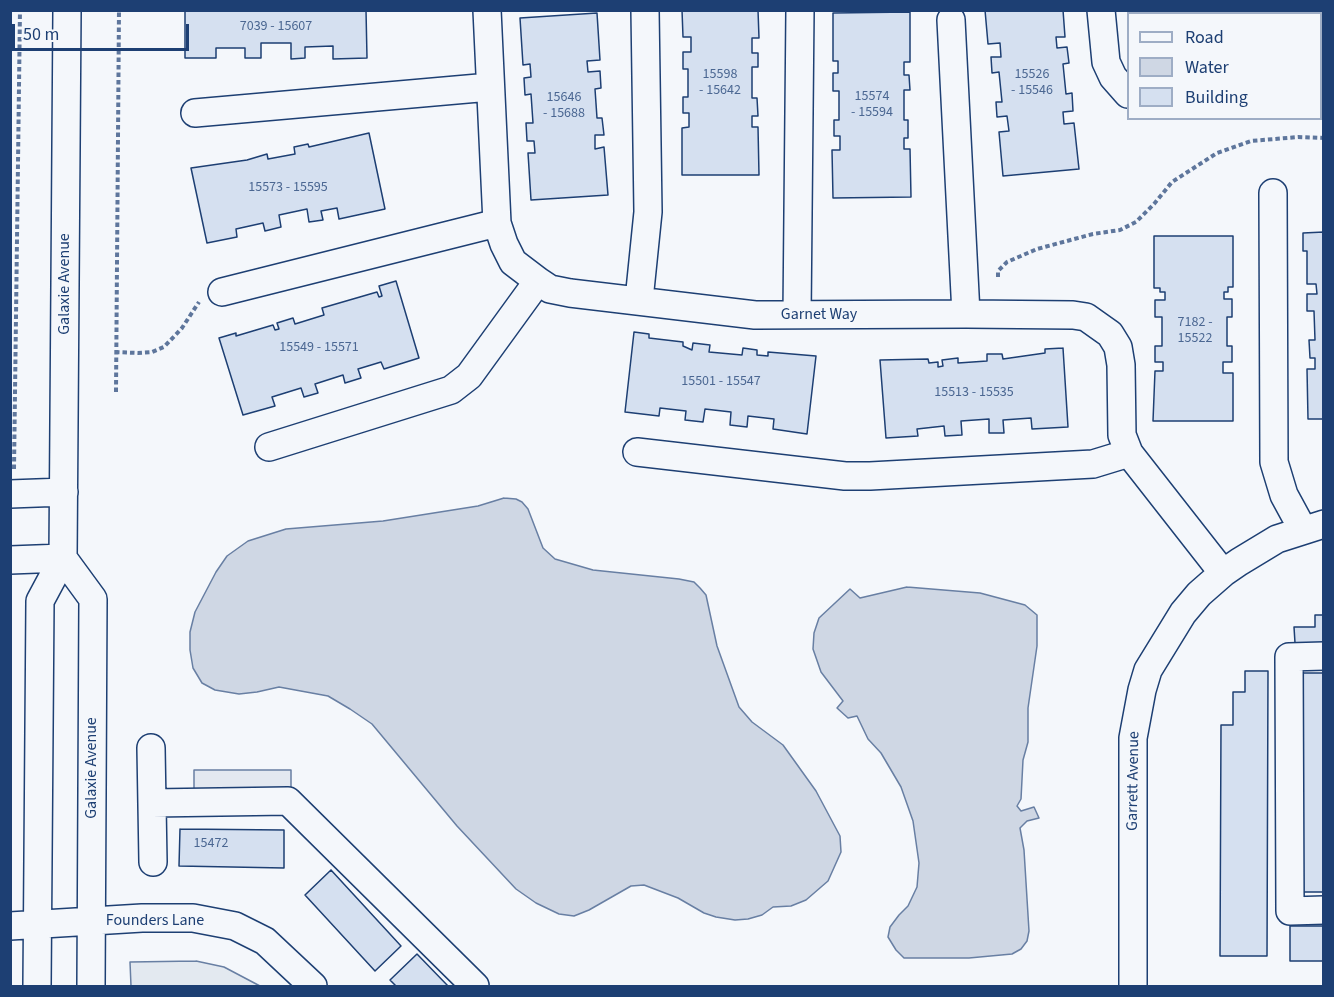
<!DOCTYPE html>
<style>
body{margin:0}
#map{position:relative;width:1334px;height:997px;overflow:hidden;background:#f4f7fb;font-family:"Source Sans 3",sans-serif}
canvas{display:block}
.frame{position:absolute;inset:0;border:12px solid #1d3f73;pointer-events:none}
.legend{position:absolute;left:1127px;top:12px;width:195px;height:108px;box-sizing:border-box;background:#f4f7fb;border:2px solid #9eadc5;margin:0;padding:8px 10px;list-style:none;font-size:18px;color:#1d3f73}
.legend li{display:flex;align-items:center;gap:12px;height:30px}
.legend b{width:30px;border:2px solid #9eadc5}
.scale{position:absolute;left:12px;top:24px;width:177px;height:27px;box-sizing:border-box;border:3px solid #1d3f73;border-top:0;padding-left:8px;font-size:18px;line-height:21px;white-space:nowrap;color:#1d3f73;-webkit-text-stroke:4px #f4f7fb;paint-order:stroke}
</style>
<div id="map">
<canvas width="1334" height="997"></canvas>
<div class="frame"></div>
<ul class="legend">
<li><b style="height:8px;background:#f4f7fb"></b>Road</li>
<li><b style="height:16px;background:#cfd7e4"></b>Water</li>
<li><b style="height:16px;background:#d5e0f0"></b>Building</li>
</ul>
<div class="scale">50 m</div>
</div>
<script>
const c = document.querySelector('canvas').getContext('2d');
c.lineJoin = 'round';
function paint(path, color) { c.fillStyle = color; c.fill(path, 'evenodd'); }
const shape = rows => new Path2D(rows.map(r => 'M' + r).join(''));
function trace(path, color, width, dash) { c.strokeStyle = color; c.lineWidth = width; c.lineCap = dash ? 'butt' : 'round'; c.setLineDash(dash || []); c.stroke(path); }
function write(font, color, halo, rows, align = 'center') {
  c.font = font + ' "Source Sans 3",sans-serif'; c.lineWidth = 4.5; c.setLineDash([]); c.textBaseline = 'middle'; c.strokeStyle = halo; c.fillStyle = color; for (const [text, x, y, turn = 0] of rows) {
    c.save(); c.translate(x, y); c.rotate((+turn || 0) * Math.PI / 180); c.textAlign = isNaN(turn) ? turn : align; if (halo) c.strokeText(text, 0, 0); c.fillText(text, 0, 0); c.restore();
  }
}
const green = shape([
 [196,961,224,967,260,986,131,986,130,962,196,961]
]);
paint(green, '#e3e9f0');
trace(green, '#687fa3', 1.5);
const parking = shape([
 [194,770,291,770,291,790,194,790,194,770]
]);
paint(parking, '#e3e8f0');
trace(parking, '#687fa3', 1.5);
const water = shape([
 [504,498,516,499,522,502,528,509,543,548,555,559,593,570,679,579,694,582,700,588,706,595,717,646,739,707,752,722,783,745,816,791,840,836,841,852,828,881,806,900,791,906,773,907,762,915,748,919,735,920,716,917,704,913,678,898,644,885,631,886,589,910,574,916,559,914,536,903,516,889,457,826,372,724,350,709,328,696,279,687,257,692,239,694,215,690,202,683,193,668,190,650,190,632,195,612,216,572,227,556,248,541,286,529,383,521,478,506,504,498],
 [907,587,980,593,1025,605,1037,615,1037,646,1028,708,1028,742,1023,760,1021,799,1017,806,1021,811,1034,807,1039,818,1027,821,1020,828,1024,850,1029,931,1027,941,1021,949,1012,954,969,958,904,958,896,950,888,937,890,927,899,915,908,906,917,887,919,863,913,821,901,787,881,753,868,739,857,716,848,718,837,708,843,701,821,672,813,649,814,633,819,618,850,589,860,598,907,587]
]);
paint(water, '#cfd7e4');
trace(water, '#687fa3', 1.5);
const building = shape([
 [185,10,366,10,367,58,333,59,333,46,305,47,305,58,291,59,291,43,261,43,261,58,245,58,245,48,216,48,216,58,185,58,185,10],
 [682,10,758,10,759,38,752,38,752,53,758,53,758,67,752,67,752,98,757,98,758,116,752,116,752,127,758,127,759,175,682,175,682,128,689,127,689,113,683,113,683,97,688,97,688,69,683,69,683,52,691,52,691,37,683,37,682,10],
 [985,10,1063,10,1065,37,1056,37,1057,48,1067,47,1069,63,1063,64,1066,94,1072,93,1073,111,1063,112,1064,124,1074,123,1079,169,1003,176,999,132,1009,131,1007,116,997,117,996,102,1002,102,999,72,992,73,991,57,1001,57,1000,43,988,44,985,10],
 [1235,10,1289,10,1282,14,1236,14,1235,10],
 [910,12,910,62,904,62,904,75,909,75,910,90,904,90,904,120,908,120,908,138,904,138,904,149,910,149,911,197,833,198,832,150,840,150,840,136,834,136,834,120,839,120,839,91,833,91,833,73,838,73,838,61,833,61,833,13,910,12],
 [597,13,600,60,587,61,588,72,600,71,601,88,595,89,597,118,602,118,604,135,595,135,595,149,604,147,608,195,531,200,528,153,535,153,534,141,527,141,526,123,533,123,531,94,525,95,524,78,531,77,530,64,523,65,520,18,597,13],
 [369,133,385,209,339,219,337,208,321,211,323,220,309,222,307,209,279,215,281,227,265,231,263,223,236,229,237,237,207,243,191,168,247,160,267,154,268,159,295,154,294,147,308,144,309,147,369,133],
 [1324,232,1324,419,1308,419,1307,369,1315,369,1315,358,1310,358,1309,340,1315,340,1314,311,1307,311,1307,294,1317,294,1316,284,1307,284,1307,251,1303,251,1303,233,1324,232],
 [1154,236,1233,236,1233,287,1228,287,1228,292,1224,292,1224,299,1232,299,1232,317,1227,317,1227,346,1232,346,1232,362,1223,362,1223,373,1233,373,1233,421,1153,421,1155,371,1163,371,1163,362,1155,362,1155,346,1162,346,1162,317,1155,317,1155,300,1165,300,1165,292,1160,292,1160,288,1154,288,1154,236],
 [396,281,419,358,384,369,381,362,358,369,361,378,345,383,343,375,315,384,318,393,304,397,301,388,272,397,275,406,243,415,219,338,236,333,236,336,273,325,275,330,279,329,277,323,293,318,295,324,324,315,322,308,377,292,379,297,382,296,379,286,396,281],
 [634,332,649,334,649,338,683,342,683,346,692,350,693,343,710,345,709,352,742,355,743,348,757,350,757,355,768,356,768,352,816,356,807,434,773,429,774,419,748,416,747,427,730,425,731,412,705,409,703,422,685,420,686,411,660,408,659,416,625,412,634,332],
 [1063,348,1068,427,1032,429,1031,418,1003,420,1004,433,989,433,989,419,961,421,962,435,945,436,944,426,917,429,918,436,886,438,880,360,928,359,929,363,938,362,938,367,943,366,942,360,958,358,958,363,987,361,987,354,1002,354,1003,359,1045,353,1045,349,1063,348],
 [1315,615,1324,615,1324,643,1295,643,1294,627,1315,627,1315,615],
 [1245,671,1268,671,1267,956,1220,956,1221,725,1233,725,1233,692,1245,692,1245,671],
 [1302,673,1324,673,1324,892,1303,892,1302,673],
 [180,829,284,830,284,868,179,866,180,829],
 [331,870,401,946,375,971,305,895,331,870],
 [1290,926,1324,926,1324,961,1290,961,1290,926],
 [417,954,448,986,396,986,390,980,417,954]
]);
paint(building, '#d5e0f0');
trace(building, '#1d3f73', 1.5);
const minor = shape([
 [487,10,497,223,504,244,513,262,538,281,550,289,570,293,755,315,966,314,1073,315,1086,317,1110,334,1118,347,1121,365,1122,435,1129,453,1223,573],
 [1101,10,1106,62,1113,77,1128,94],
 [951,20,966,314],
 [1320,51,1324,50],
 [195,113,490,87],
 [1273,193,1274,462,1284,495,1303,530],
 [222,292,497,223],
 [639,300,648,212,645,10],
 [797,315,800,10],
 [269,447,451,390,469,376,538,281],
 [637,452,845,476,870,476,1093,464,1129,453],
 [10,494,64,492],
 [63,558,93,599,91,986],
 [10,560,63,558],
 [1324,656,1289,657,1290,911,1324,910],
 [151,748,153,862],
 [152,803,288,801,475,986],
 [10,926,142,918,193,918,235,926,265,941,313,986],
 [37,986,40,601,63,558,67,10],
 [1133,986,1133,738,1142,690,1148,670,1183,613,1199,594,1223,573,1239,562,1277,539,1324,524]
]);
trace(minor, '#1d3f73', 30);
trace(shape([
 [998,277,998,271,1007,262,1037,249,1093,234,1120,230,1136,222,1154,204,1172,182,1217,153,1251,141,1298,137,1324,138],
 [115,352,138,353,152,352,164,347,182,328,199,302],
 [116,392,119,10],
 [14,469,20,10]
]), '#5e769c', 4, [4.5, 3]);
trace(minor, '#f4f7fb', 27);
write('14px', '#4b6792', null, [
 ["7039 - 15607",276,27],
 ["15598",720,75],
 ["- 15642",720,91],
 ["15526",1032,75],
 ["- 15546",1032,91],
 ["15574",872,97],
 ["- 15594",872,113],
 ["15646",564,98],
 ["- 15688",564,114],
 ["15573 - 15595",288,188],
 ["7182 -",1195,323],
 ["15522",1195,339],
 ["15549 - 15571",319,348],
 ["15501 - 15547",721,382],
 ["15513 - 15535",974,393],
 ["15472",211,844]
]);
write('16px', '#1d3f73', '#f4f7fb', [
 ["Galaxie Avenue",65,284,-90],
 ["Garnet Way",819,315],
 ["Galaxie Avenue",92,768,-90],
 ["Garrett Avenue",1134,781,-89],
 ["Founders Lane",155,921]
]);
</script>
